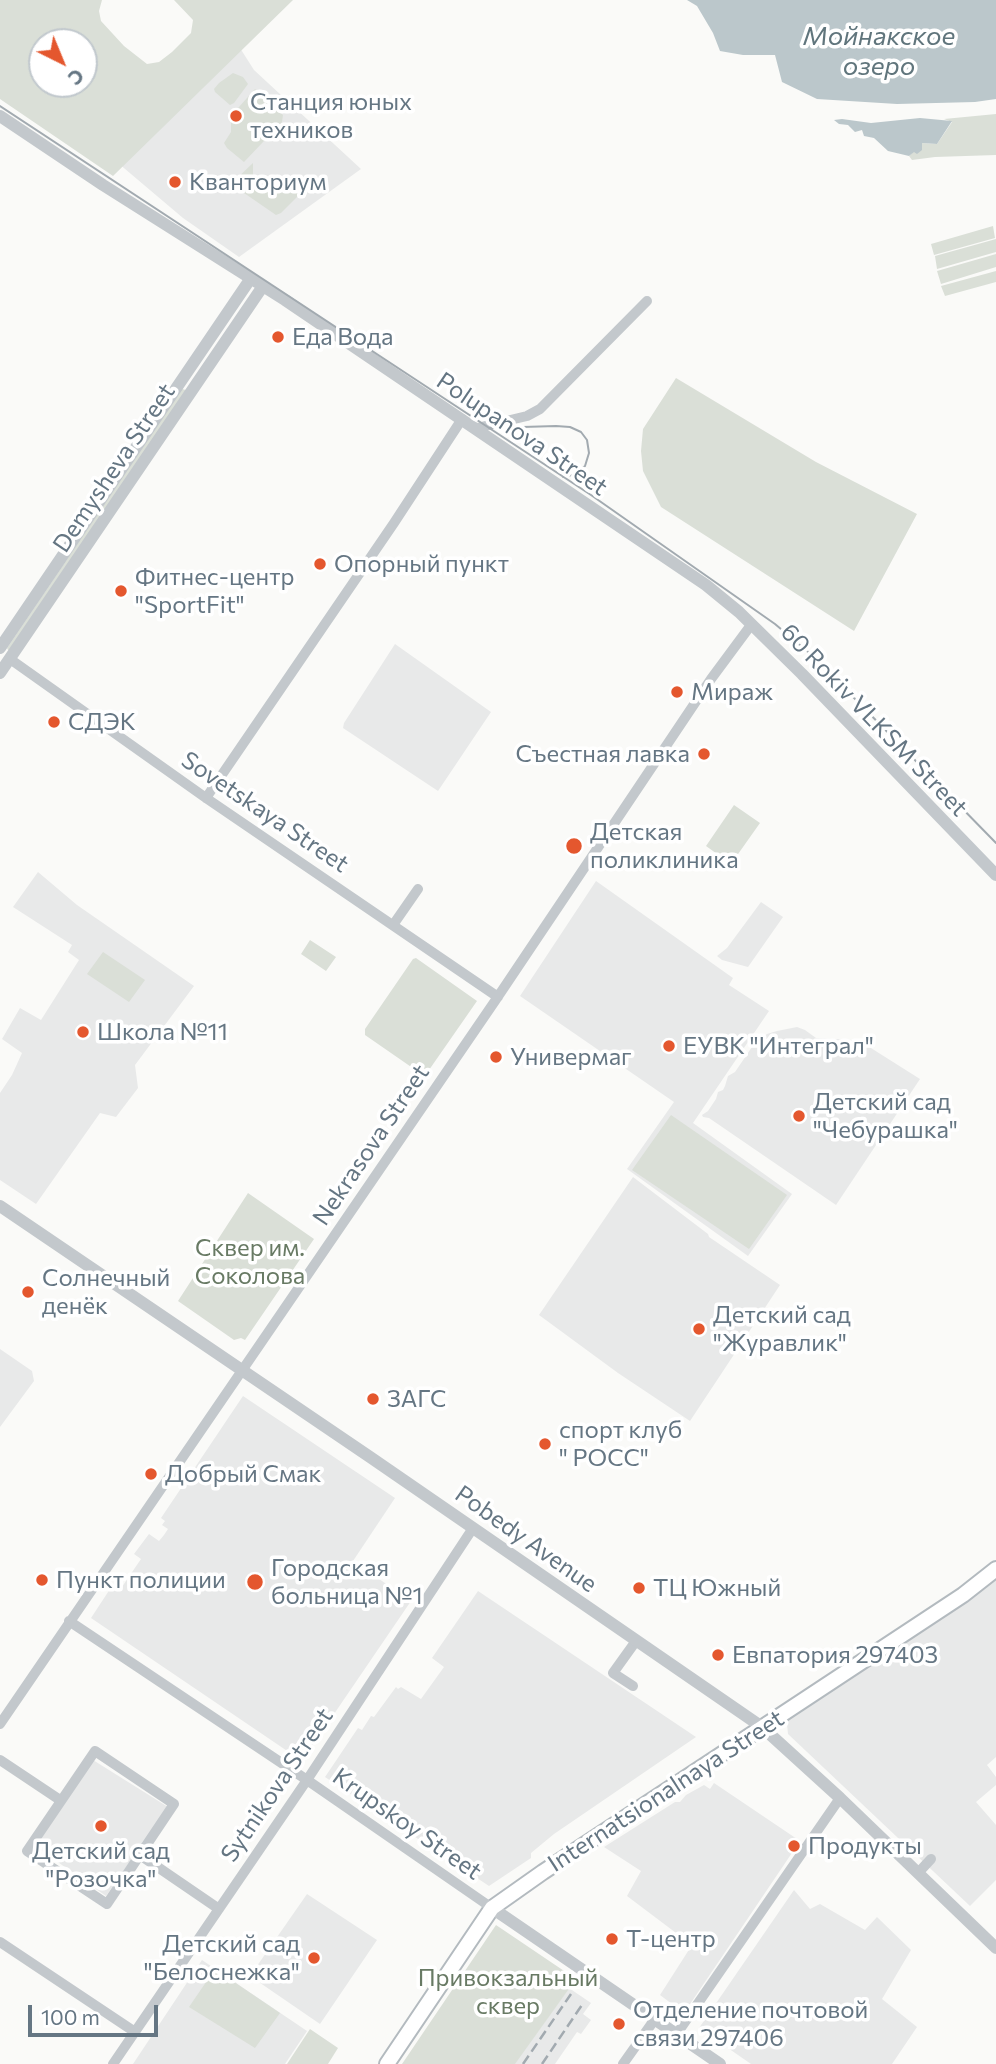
<!DOCTYPE html>
<meta charset="utf-8">
<style>
body{margin:0}
#map{position:relative;width:996px;height:2064px;overflow:hidden;background:#fafaf8;font-family:Commissioner,sans-serif}
canvas{display:block}
.north{position:absolute;left:28px;top:28px;width:70px;height:70px;box-sizing:border-box;background:#fff;border:2px solid #c1c8cd;border-radius:50%;rotate:137deg;font-size:19px;font-weight:700;line-height:28px;text-align:center;color:#657683}
.north::after{content:'';display:block;margin:auto;width:24px;height:32px;background:#e4572e;clip-path:polygon(50% 0,100% 100%,50% 72%,0 100%)}
.scale{position:absolute;left:28px;top:2005px;width:130px;height:32px;box-sizing:border-box;border:4px solid #657683;border-top:0;padding-left:9px;font-size:21px;line-height:24px;white-space:nowrap;color:#657683;-webkit-text-stroke:5px #fff;paint-order:stroke}
</style>
<div id="map">
<canvas width="996" height="2064"></canvas>
<div class="north">С</div>
<div class="scale">100 m</div>
</div>
<script>
const c = document.querySelector('canvas').getContext('2d');
c.lineJoin = 'round';
function paint(path, color) { c.fillStyle = color; c.fill(path, 'evenodd'); }
const shape = rows => new Path2D(rows.map(r => 'M' + r).join(''));
function trace(path, color, width, dash) { c.strokeStyle = color; c.lineWidth = width; c.lineCap = dash ? 'butt' : 'round'; c.setLineDash(dash || []); c.stroke(path); }
function write(font, color, halo, rows, align = 'center') {
  c.font = font + ' Commissioner,sans-serif'; c.lineWidth = 7; c.setLineDash([]); c.textBaseline = 'middle'; c.strokeStyle = halo; c.fillStyle = color; for (const [text, x, y, turn = 0] of rows) {
    c.save(); c.translate(x, y); c.rotate((+turn || 0) * Math.PI / 180); c.textAlign = isNaN(turn) ? turn : align; if (halo) c.strokeText(text, 0, 0); c.fillText(text, 0, 0); c.restore();
  }
}
paint(shape([
 [240,48,254,70,361,169,239,257,183,218,118,163],
 [395,644,491,712,438,791,343,728,344,723],
 [38,872,77,905,194,986,135,1065,138,1088,116,1117,100,1113,36,1204,0,1180,0,1093,12,1075,22,1053,2,1039,20,1008,41,1020,79,960,68,952,72,945,13,907],
 [596,881,733,978,729,985,769,1011,693,1123,792,1194,748,1256,627,1169,674,1102,520,996],
 [761,902,783,917,748,967,722,960,717,956,727,948],
 [797,1027,805,1030,816,1038,852,1040,863,1043,920,1079,836,1205,709,1118,703,1117,702,1115,708,1111,716,1099,718,1092,723,1090,725,1086,728,1076,735,1072,754,1044,767,1034,777,1031],
 [633,1177,708,1234,709,1237,780,1285,690,1421,618,1373,539,1315],
 [0,1349,32,1371,34,1381,0,1427],
 [243,1396,395,1498,353,1561,411,1601,302,1761,91,1618,112,1586,120,1590,128,1578,141,1559,134,1554,149,1534,159,1541,164,1535,168,1529,162,1525,165,1521,161,1518],
 [996,1577,996,1757,987,1765,996,1777,996,1785,976,1802,996,1825,996,1880,970,1906,788,1734,786,1714],
 [478,1591,696,1737,554,1834,531,1853,531,1858,489,1886,325,1777,358,1728,362,1730,371,1716,374,1717,396,1687,398,1689,401,1687,421,1699,444,1667,432,1658],
 [93,1760,168,1807,106,1896,35,1846],
 [714,1783,800,1841,684,2013,660,1995,692,1945,627,1896,641,1871,604,1847,675,1802,680,1802,686,1795,704,1785,710,1789],
 [794,1890,810,1909,820,1904,865,1930,877,1917,911,1950,882,1999,917,2027,892,2064,751,2064,699,2028],
 [307,1894,377,1940,320,2024,250,1976],
 [202,1960,307,2031,285,2064,133,2064],
 [569,1988,591,2003,583,2014,591,2020,581,2034,577,2032,555,2064,514,2064]
]), '#e8e9e9');
paint(shape([
 [0,0,102,0,99,11,101,21,124,46,147,64,159,62,172,52,191,33,193,20,174,0,293,0,113,176,0,99],
 [42,42,84,42,84,84,42,84],
 [233,73,243,77,248,84,234,103,230,105,215,92,214,89,219,83],
 [255,89,283,115,282,122,244,162,227,148,224,143,231,132,231,116],
 [996,114,996,155,935,157,912,160,909,156,922,143,937,144,952,122,944,119],
 [253,163,253,181,264,192,301,193,281,213,276,215,231,184],
 [993,226,995,238,934,255,931,244],
 [996,239,996,252,937,269,935,256],
 [996,254,996,267,941,284,937,271],
 [996,271,996,282,945,296,941,286],
 [676,378,816,462,917,514,854,631,661,507,643,471,641,451,643,429],
 [182,389,186,390,10,650,8,650,7,648],
 [734,805,760,823,731,864,706,846],
 [310,940,336,957,326,971,301,954],
 [103,952,145,980,129,1002,87,974],
 [416,958,477,1001,429,1070,422,1068,417,1071,365,1035,365,1029,413,959],
 [671,1115,787,1195,749,1249,632,1170],
 [248,1193,314,1239,245,1340,241,1338,234,1340,178,1301],
 [496,1925,576,1979,515,2064,402,2064],
 [215,1969,280,2013,255,2048,189,2007],
 [310,2029,338,2048,328,2064,287,2064]
]), '#dadfd7');
paint(shape([
 [687,0,996,0,996,99,975,102,897,104,817,99,782,82,775,55,743,55,720,51,713,33,697,6],
 [920,118,952,121,937,144,922,143,922,150,917,154,914,152,909,156,888,151,874,138,864,136,862,130,855,132,848,125,839,124,834,120,842,119,871,123]
]), '#bbc7cb');
const secondary = shape([
 [387,2064,492,1908,543,1872,963,1595,996,1569]
]);
trace(secondary, '#b3babf', 18);
trace(shape([
 [477,428,527,416,540,409,647,301],
 [10,659,206,798,498,997],
 [206,798,394,523,462,419],
 [393,925,418,889],
 [69,1621,307,1780,492,1908],
 [633,1686,613,1673,636,1641],
 [0,1724,495,1001,711,679,751,625],
 [95,1751,174,1804,107,1904,27,1851,95,1751],
 [0,1760,60,1800],
 [140,1855,219,1909],
 [918,1873,931,1859],
 [0,1942,135,2032],
 [676,2035,840,1798],
 [113,2064,307,1780,473,1528],
 [623,2064,655,2019]
]), '#c3c8cc', 10);
trace(shape([
 [0,116,103,185,285,300,706,585,739,612,802,674,996,875],
 [0,648,251,278],
 [0,673,263,286],
 [0,1206,370,1457,762,1727,840,1798,996,1948],
 [492,1908,720,2064]
]), '#c3c8cc', 12);
trace(secondary, '#fff', 14);
trace(shape([
 [0,106,591,495,775,624,814,657,996,843],
 [489,428,556,426,570,427,581,432,587,440,589,453,585,466,576,474,563,477]
]), '#a2aab0', 2);
trace(shape([
 [523,2064,571,1994],
 [542,2064,584,2002]
]), '#a2aab0', 2.5, [10, 5]);
for (const [x, y, r, color] of [
 [236,116,7,"#e4572e"],
 [175,182,7,"#e4572e"],
 [278,337,7,"#e4572e"],
 [320,564,7,"#e4572e"],
 [121,591,7,"#e4572e"],
 [677,692,7,"#e4572e"],
 [54,722,7,"#e4572e"],
 [704,754,7,"#e4572e"],
 [574,846,9,"#e4572e"],
 [83,1032,7,"#e4572e"],
 [669,1046,7,"#e4572e"],
 [496,1057,7,"#e4572e"],
 [799,1116,7,"#e4572e"],
 [28,1292,7,"#e4572e"],
 [699,1329,7,"#e4572e"],
 [373,1399,7,"#e4572e"],
 [545,1444,7,"#e4572e"],
 [151,1474,7,"#e4572e"],
 [42,1580,7,"#e4572e"],
 [255,1582,9,"#e4572e"],
 [639,1588,7,"#e4572e"],
 [718,1655,7,"#e4572e"],
 [101,1826,7,"#e4572e"],
 [794,1846,7,"#e4572e"],
 [612,1939,7,"#e4572e"],
 [314,1958,7,"#e4572e"],
 [619,2024,7,"#e4572e"]
]) { const dot = new Path2D(); dot.arc(x, y, r, 0, 2 * Math.PI); c.fillStyle = color; c.fill(dot); trace(dot, '#fff', 2.5); }
write('24px', '#657683', '#fff', [
 ["Станция юных",250,102],
 ["техников",250,130],
 ["Кванториум",189,182],
 ["Еда Вода",292,337],
 ["Опорный пункт",334,564],
 ["Фитнес-центр",135,577],
 ["\"SportFit\"",135,605],
 ["Мираж",691,692],
 ["СДЭК",68,722],
 ["Съестная лавка",690,754,"right"],
 ["Детская",590,832],
 ["поликлиника",590,860],
 ["Школа №11",97,1032],
 ["ЕУВК \"Интеграл\"",683,1046],
 ["Универмаг",510,1057],
 ["Детский сад",813,1102],
 ["\"Чебурашка\"",813,1130],
 ["Солнечный",42,1278],
 ["денёк",42,1306],
 ["Детский сад",713,1315],
 ["\"Журавлик\"",713,1343],
 ["ЗАГС",387,1399],
 ["спорт клуб",559,1430],
 ["\" РОСС\"",559,1458],
 ["Добрый Смак",165,1474],
 ["Городская",271,1568],
 ["больница №1",271,1596],
 ["Пункт полиции",56,1580],
 ["ТЦ Южный",653,1588],
 ["Евпатория 297403",732,1655],
 ["Продукты",808,1846],
 ["Детский сад",101,1851,"center"],
 ["\"Розочка\"",101,1879,"center"],
 ["Т-центр",626,1939],
 ["Детский сад",300,1944,"right"],
 ["\"Белоснежка\"",300,1972,"right"],
 ["Отделение почтовой",633,2010],
 ["связи 297406",633,2038]
], 'left');
write('24px', '#657683', '#fff', [
 ["Polupanova Street",522,434,34],
 ["Demysheva Street",114,468,-56],
 ["60 Rokiv VLKSM Street",874,720,46],
 ["Sovetskaya Street",265,812,34],
 ["Nekrasova Street",371,1145,-56],
 ["Pobedy Avenue",526,1539,35],
 ["Sytnikova Street",277,1785,-56],
 ["Internatsionalnaya Street",666,1791,-33],
 ["Krupskoy Street",407,1824,35]
]);
write('24px', '#687a64', '#fff', [
 ["Сквер им.",250,1248],
 ["Соколова",250,1276],
 ["Привокзальный",508,1978],
 ["сквер",508,2006]
]);
write('italic 26px', '#60757c', '#fff', [
 ["Мойнакское",879,36],
 ["озеро",879,66]
]);
</script>
